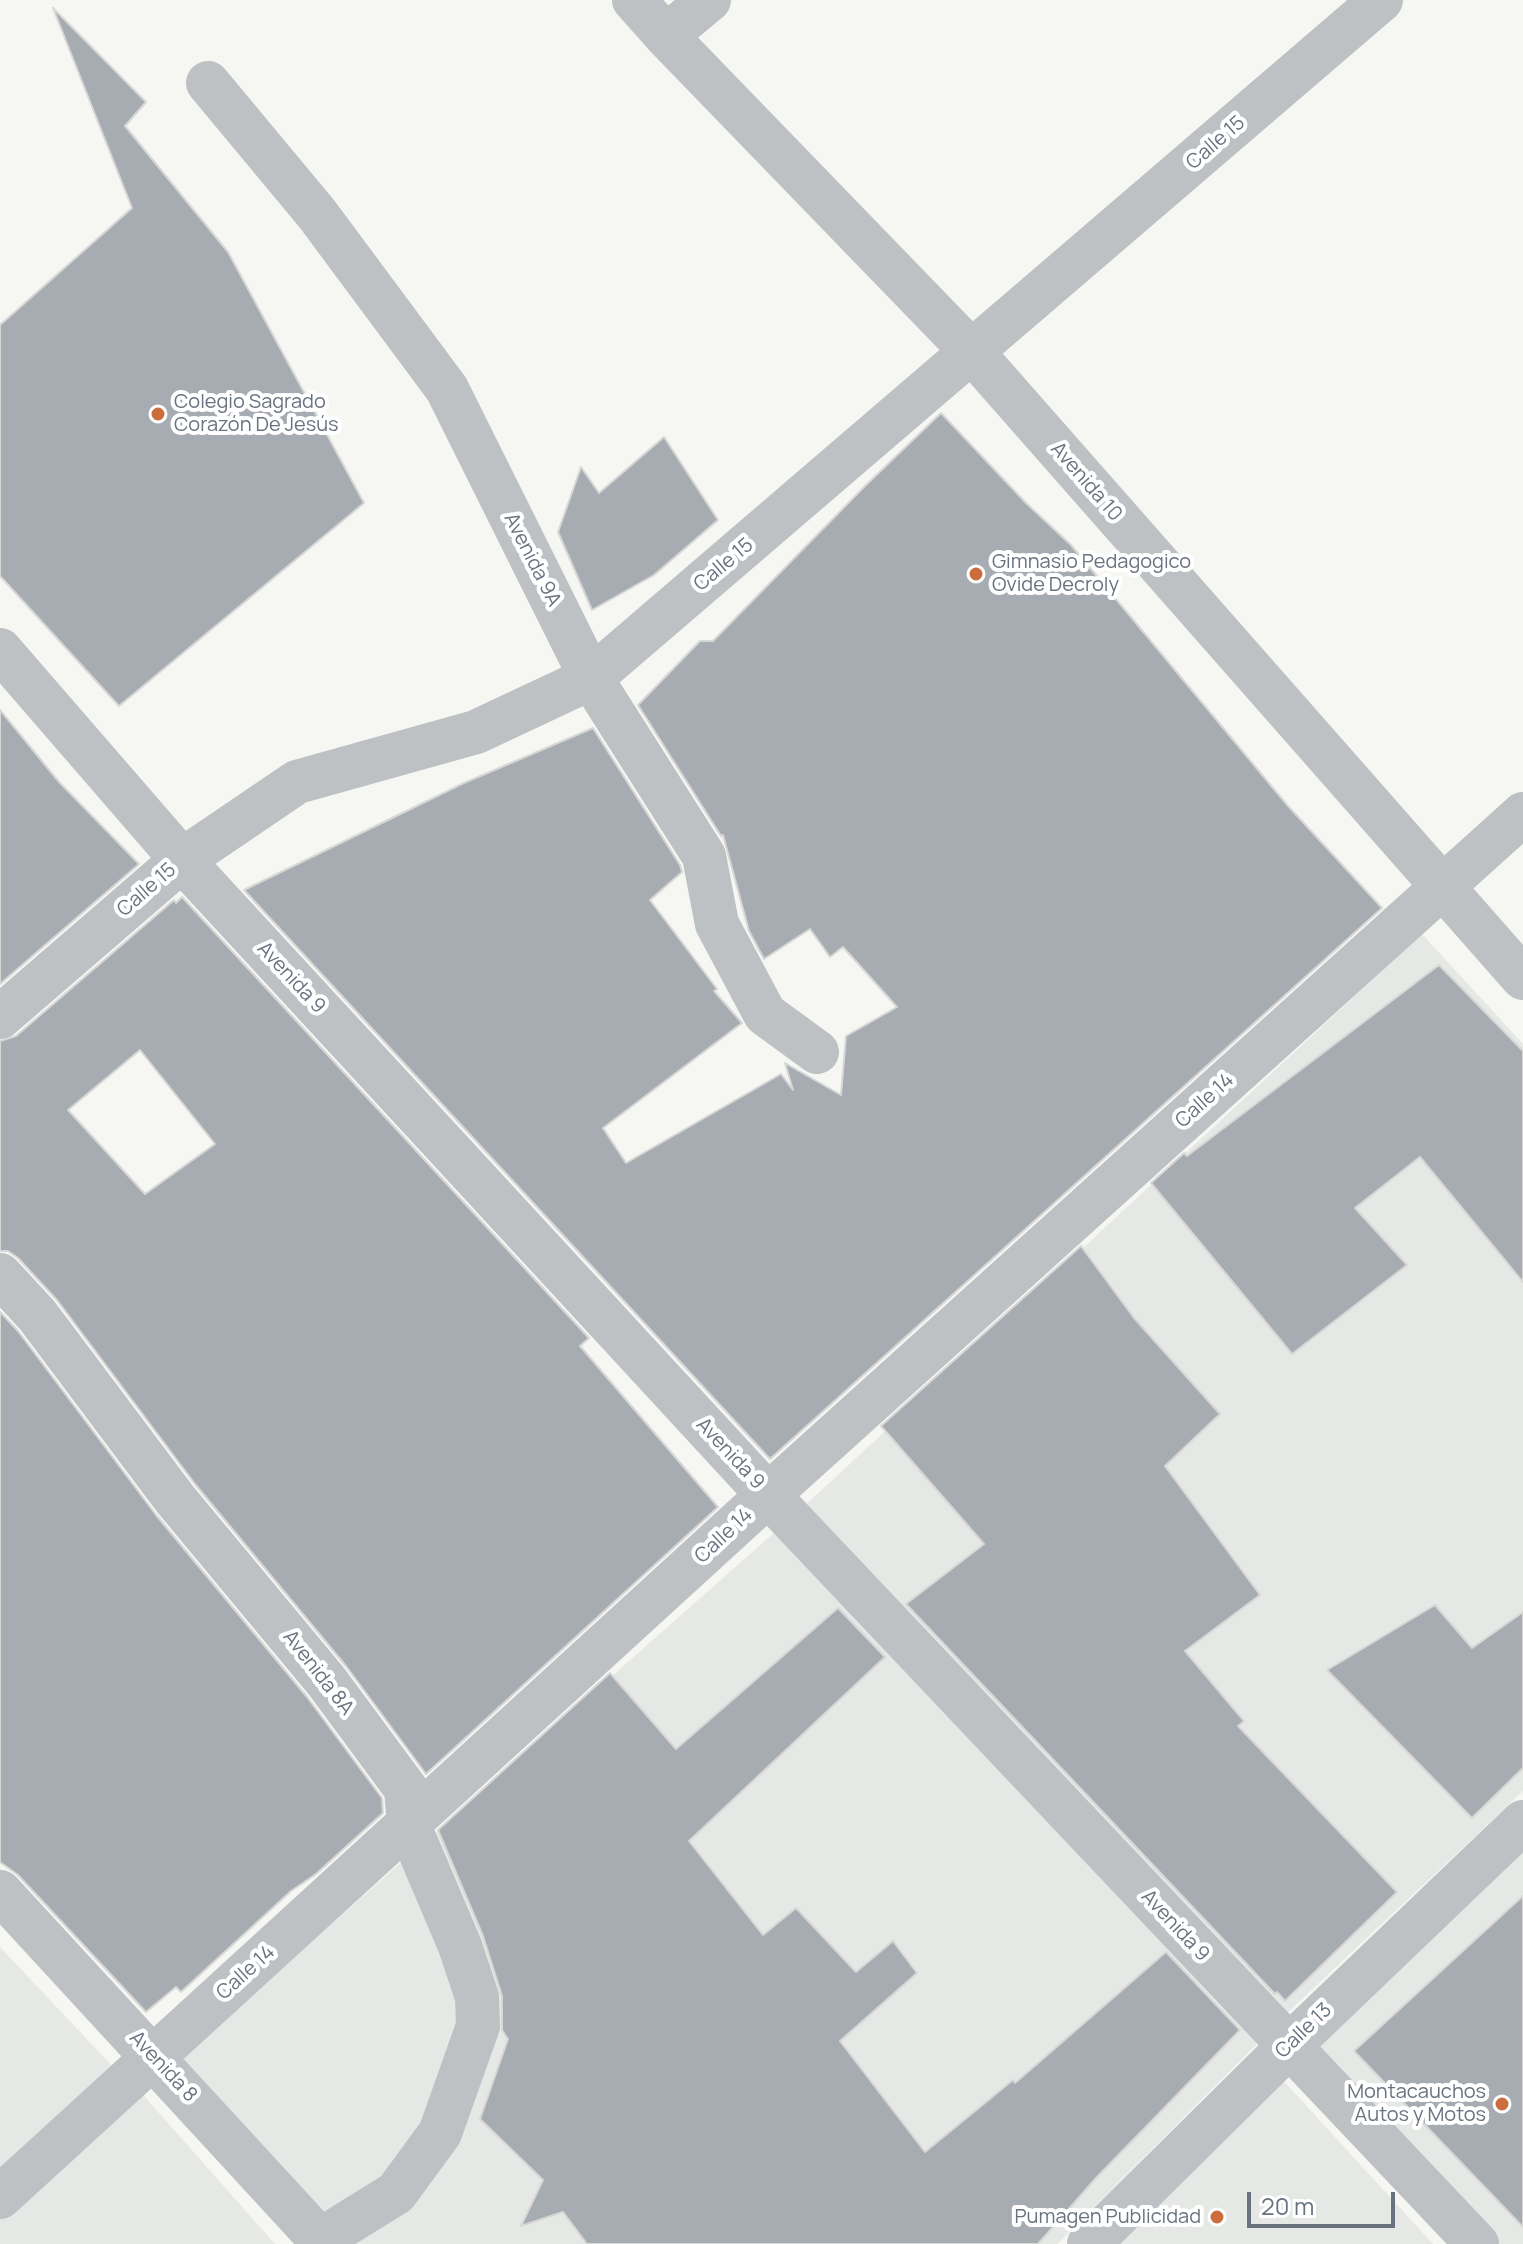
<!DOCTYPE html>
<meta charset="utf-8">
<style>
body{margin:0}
#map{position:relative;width:1523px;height:2244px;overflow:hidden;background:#f6f6f3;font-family:Manrope,sans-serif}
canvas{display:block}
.scale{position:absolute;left:1247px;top:2192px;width:148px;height:36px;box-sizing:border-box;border:4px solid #697380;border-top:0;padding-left:10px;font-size:24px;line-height:28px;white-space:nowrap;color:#697380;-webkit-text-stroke:6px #fff;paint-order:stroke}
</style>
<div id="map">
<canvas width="1523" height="2244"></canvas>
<div class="scale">20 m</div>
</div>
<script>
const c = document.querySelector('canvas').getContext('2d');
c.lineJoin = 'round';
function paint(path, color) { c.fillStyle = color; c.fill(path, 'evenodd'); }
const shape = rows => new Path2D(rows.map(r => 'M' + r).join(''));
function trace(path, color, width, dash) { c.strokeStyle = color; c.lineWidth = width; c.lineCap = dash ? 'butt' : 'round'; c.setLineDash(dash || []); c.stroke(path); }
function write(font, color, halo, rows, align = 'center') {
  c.font = font + ' Manrope,sans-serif'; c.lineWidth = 8; c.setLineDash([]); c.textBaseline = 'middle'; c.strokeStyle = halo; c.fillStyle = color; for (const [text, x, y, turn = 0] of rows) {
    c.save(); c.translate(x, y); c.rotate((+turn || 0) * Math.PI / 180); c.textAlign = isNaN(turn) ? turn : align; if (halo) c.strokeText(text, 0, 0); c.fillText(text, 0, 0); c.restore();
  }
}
paint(shape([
 [1422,934,1523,1044,1523,1791,1284,2016,799,1511],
 [775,1532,1257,2044,1057,2244,330,2244,172,2065],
 [1523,1850,1523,2244,1494,2244,1310,2048],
 [0,1947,115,2069,0,2170],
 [1280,2077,1433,2244,1110,2244],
 [136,2087,275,2244,0,2244,0,2208]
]), '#e6e8e6');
const building = shape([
 [53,8,146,102,125,126,228,252,364,503,119,706,0,576,0,325,132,208,53,8],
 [941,413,1026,503,1071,545,1288,806,1382,908,770,1459,244,890,464,783,593,728,680,865,682,872,650,900,717,989,714,991,742,1023,603,1128,626,1163,781,1074,793,1090,785,1063,841,1095,846,1036,897,1007,843,947,830,957,810,929,764,959,749,931,723,835,721,836,638,705,700,641,713,641,866,485,941,413],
 [664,437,718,520,654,575,592,610,558,532,581,467,599,493,664,437],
 [0,710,59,782,139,864,0,984,0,710],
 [182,897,589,1338,580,1346,718,1507,426,1774,346,1666,195,1484,57,1300,18,1258,8,1251,0,1251,0,1041,16,1036,174,900,176,903,182,897],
 [140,1050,215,1144,145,1194,68,1110,140,1050],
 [1439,965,1523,1051,1523,1282,1420,1157,1355,1208,1407,1265,1292,1354,1151,1183,1184,1153,1187,1156,1439,965],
 [1081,1246,1134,1318,1220,1414,1165,1466,1260,1595,1185,1651,1244,1721,1238,1726,1397,1892,1285,2001,1277,1992,1275,1994,906,1604,984,1544,881,1426,1081,1246],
 [0,1312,18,1331,156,1515,307,1697,382,1798,383,1813,316,1874,291,1891,181,1992,176,1987,146,2012,18,1875,0,1862,0,1312],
 [1435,1605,1472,1648,1523,1612,1523,1768,1472,1818,1327,1670,1435,1605],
 [838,1608,885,1657,689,1841,763,1935,796,1908,856,1972,893,1941,917,1973,840,2041,925,2152,1013,2080,1015,2083,1166,1952,1240,2030,1096,2178,1038,2244,587,2244,563,2212,521,2226,543,2180,480,2119,508,2039,502,2030,502,1996,483,1936,438,1830,610,1673,676,1749,838,1608],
 [1523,1896,1523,2227,1354,2051,1523,1896]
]);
paint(building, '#a7acb2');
trace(building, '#d7d7d6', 2);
trace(shape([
 [634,0,666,36,973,353,1523,978],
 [666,36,709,0],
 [208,83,317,214,447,389,591,678,704,856,717,924,765,1014,817,1052],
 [0,650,182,860,768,1495,1477,2244],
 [0,1017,182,860,297,782,476,732,591,678,1381,0],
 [0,1275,37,1315,175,1499,327,1682,406,1789,409,1826,460,1946,477,1997,478,2026,440,2133,396,2193,320,2240],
 [0,1892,324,2244],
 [0,2197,768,1495,1523,814],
 [1089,2244,1289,2046,1523,1822]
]), '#bec1c4', 44);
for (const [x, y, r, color] of [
 [158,414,8,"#cc6d3d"],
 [976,574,8,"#cc6d3d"],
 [1502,2104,8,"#cc6d3d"],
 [1217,2217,8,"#cc6d3d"]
]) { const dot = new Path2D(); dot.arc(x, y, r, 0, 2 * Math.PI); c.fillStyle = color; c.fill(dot); trace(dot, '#fff', 3); }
write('20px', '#697380', '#fff', [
 ["Calle 15",1216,143,-41],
 ["Avenida 10",1086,482,49],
 ["Avenida 9A",532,560,63],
 ["Calle 15",724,565,-40],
 ["Calle 15",147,890,-41],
 ["Avenida 9",291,978,47],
 ["Calle 14",1205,1101,-42],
 ["Avenida 9",730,1454,47],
 ["Calle 14",724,1536,-43],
 ["Avenida 8A",318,1673,52],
 ["Avenida 9",1175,1926,47],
 ["Calle 14",246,1973,-42],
 ["Calle 13",1304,2031,-44],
 ["Avenida 8",163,2067,47]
]);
write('20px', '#697380', '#fff', [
 ["Colegio Sagrado",174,402],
 ["Corazón De Jesús",174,425],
 ["Gimnasio Pedagogico",992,562],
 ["Ovide Decroly",992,585],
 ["Montacauchos",1486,2092,"right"],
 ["Autos y Motos",1486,2115,"right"],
 ["Pumagen Publicidad",1201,2217,"right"]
], 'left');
</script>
